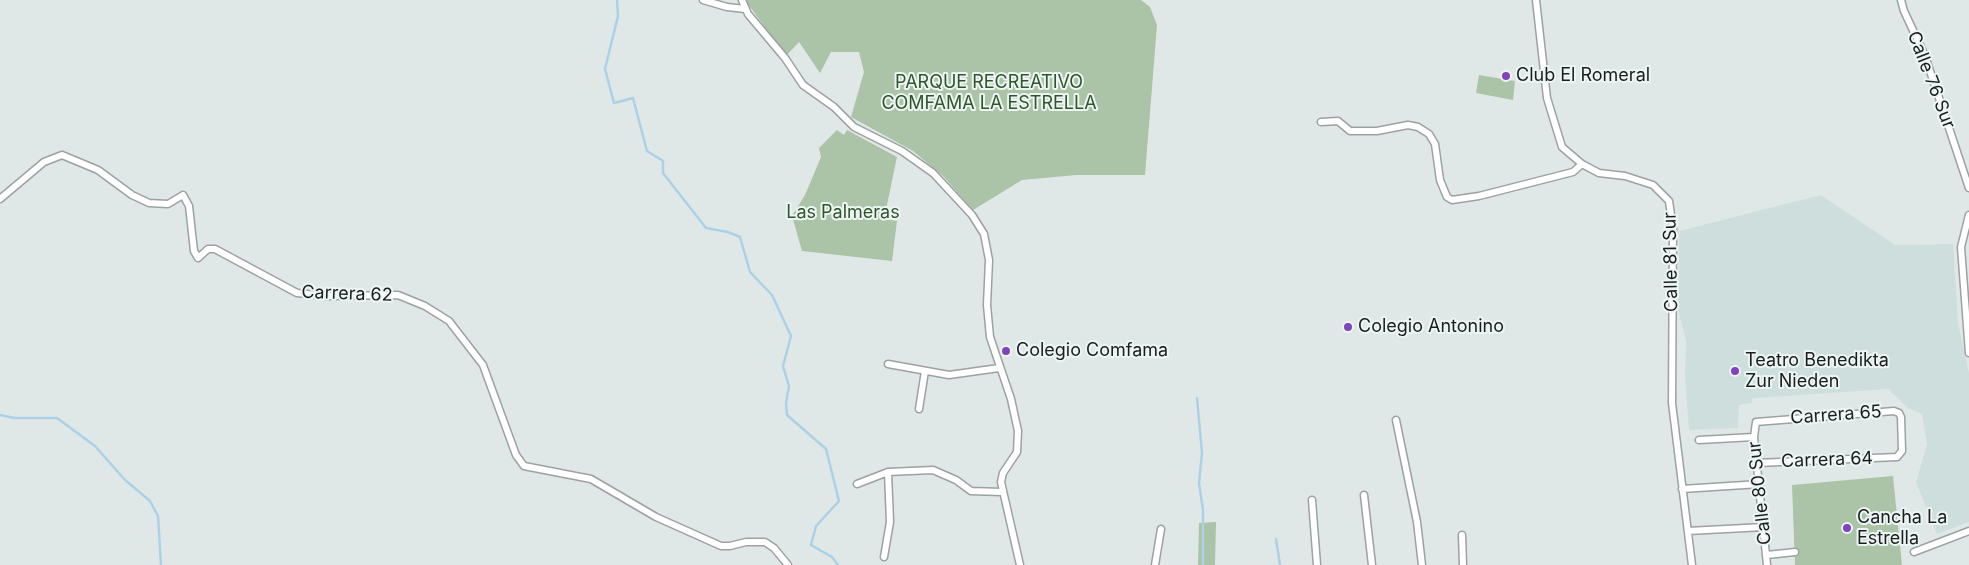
<!DOCTYPE html>
<style>
body{margin:0}
canvas{display:block;background:#e0e8e7}
</style>
<canvas width="1969" height="565"></canvas>
<script>
const c = document.querySelector('canvas').getContext('2d');
c.lineJoin = 'round';
function paint(path, color) { c.fillStyle = color; c.fill(path, 'evenodd'); }
const shape = rows => new Path2D(rows.map(r => 'M' + r).join(''));
function trace(path, color, width, dash) { c.strokeStyle = color; c.lineWidth = width; c.lineCap = dash ? 'butt' : 'round'; c.setLineDash(dash || []); c.stroke(path); }
function write(font, color, halo, rows, align = 'center') {
  c.font = font + ' Inter,sans-serif'; c.lineWidth = 4; c.setLineDash([]); c.textBaseline = 'middle'; c.strokeStyle = halo; c.fillStyle = color; for (const [text, x, y, turn = 0] of rows) {
    c.save(); c.translate(x, y); c.rotate((+turn || 0) * Math.PI / 180); c.textAlign = isNaN(turn) ? turn : align; if (halo) c.strokeText(text, 0, 0); c.fillText(text, 0, 0); c.restore();
  }
}
paint(shape([
 [1821,195,1895,245,1953,244,1958,323,1969,373,1969,522,1937,534,1916,482,1927,444,1922,414,1908,408,1888,389,1756,398,1752,399,1752,403,1739,405,1738,428,1689,430,1685,377,1686,341,1677,305,1679,281,1679,231]
]), '#cddedc');
paint(shape([
 [745,0,1141,0,1150,7,1157,25,1145,175,1076,175,1022,180,973,210,943,176,913,151,851,117,864,72,859,52,831,52,820,73,799,42,786,56],
 [1479,75,1515,81,1513,100,1476,93],
 [837,130,844,135,847,130,897,157,884,219,897,221,892,261,802,251,792,216,805,195,821,157,819,148],
 [1893,476,1902,565,1795,565,1792,485],
 [1216,522,1215,565,1198,565,1199,523]
]), '#abc3a6');
trace(shape([
 [617,0,618,16,605,69,614,103,633,98,647,151,663,161,663,173,706,228,728,232,740,237,750,272,772,295,791,336,783,366,789,386,786,403,787,415,826,449,839,501,816,526,811,545,832,557,838,565],
 [1197,398,1202,453,1199,483,1203,510,1203,565],
 [0,415,14,418,57,418,95,446,125,480,150,501,158,516,161,565],
 [1276,539,1280,565]
]), '#abd1e6', 2.5);
const minor = shape([
 [703,0,727,7,745,9],
 [742,0,748,14,785,58,803,85,834,107,854,127,902,151,933,173,972,215,984,234,989,260,987,305,990,337,1011,399,1018,431,1017,452,1003,473,1001,482,1020,565],
 [1536,0,1547,98,1562,147,1582,164,1599,173,1625,176,1653,185,1669,201,1673,229,1672,403,1692,565],
 [1901,0,1904,11,1925,56,1969,188],
 [1321,122,1338,121,1350,131,1377,131,1408,125,1418,127,1429,134,1435,144,1440,180,1447,197,1452,200,1479,196,1573,172,1582,164],
 [0,199,44,162,62,155,98,170,132,195,149,203,168,204,183,195,189,206,194,251,198,258,208,249,215,249,297,293,328,296,398,295,425,306,449,321,483,365,516,455,524,466,591,479,656,517,721,546,730,546,746,542,765,542,774,548,788,565],
 [1969,215,1961,247,1969,353],
 [888,364,949,375,999,368],
 [919,409,925,371],
 [1396,420,1417,522,1422,565],
 [1699,440,1754,437],
 [1757,463,1897,457,1902,451,1901,417,1899,413,1894,411,1756,422,1754,437,1767,565],
 [857,484,888,472,933,470,956,480,971,491,1002,492],
 [1682,489,1760,484],
 [1364,495,1372,565],
 [1312,500,1317,565],
 [1688,531,1764,527],
 [1462,535,1463,565],
 [1914,552,1969,531],
 [1767,555,1795,552],
 [884,557,890,522,888,472],
 [1155,565,1161,529]
]);
trace(minor, '#9ba2a1', 9);
trace(minor, '#fff', 6);
for (const [x, y, r, color] of [
 [1506,76,5,"#7f44bb"],
 [1348,327,5,"#7f44bb"],
 [1006,351,5,"#7f44bb"],
 [1735,371,5,"#7f44bb"],
 [1847,528,5,"#7f44bb"]
]) { const dot = new Path2D(); dot.arc(x, y, r, 0, 2 * Math.PI); c.fillStyle = color; c.fill(dot); trace(dot, '#edf5f4', 2); }
write('18px', '#1a1d1d', '#edf5f4', [
 ["Club El Romeral",1516,76],
 ["Colegio Antonino",1358,327],
 ["Colegio Comfama",1016,351],
 ["Teatro Benedikta",1745,361],
 ["Zur Nieden",1745,382],
 ["Cancha La",1857,518],
 ["Estrella",1857,539]
], 'left');
write('18px', '#1a1d1d', '#edf5f4', [
 ["Calle 76 Sur",1931,80,69],
 ["Calle 81 Sur",1671,262,-91],
 ["Carrera 62",347,294,2],
 ["Carrera 65",1836,415,-4],
 ["Carrera 64",1827,460,-2],
 ["Calle 80 Sur",1760,493,-96]
]);
write('18px', '#31552a', '#edf5f4', [
 ["PARQUE RECREATIVO",989,83],
 ["COMFAMA LA ESTRELLA",989,104],
 ["Las Palmeras",843,213]
]);
</script>
